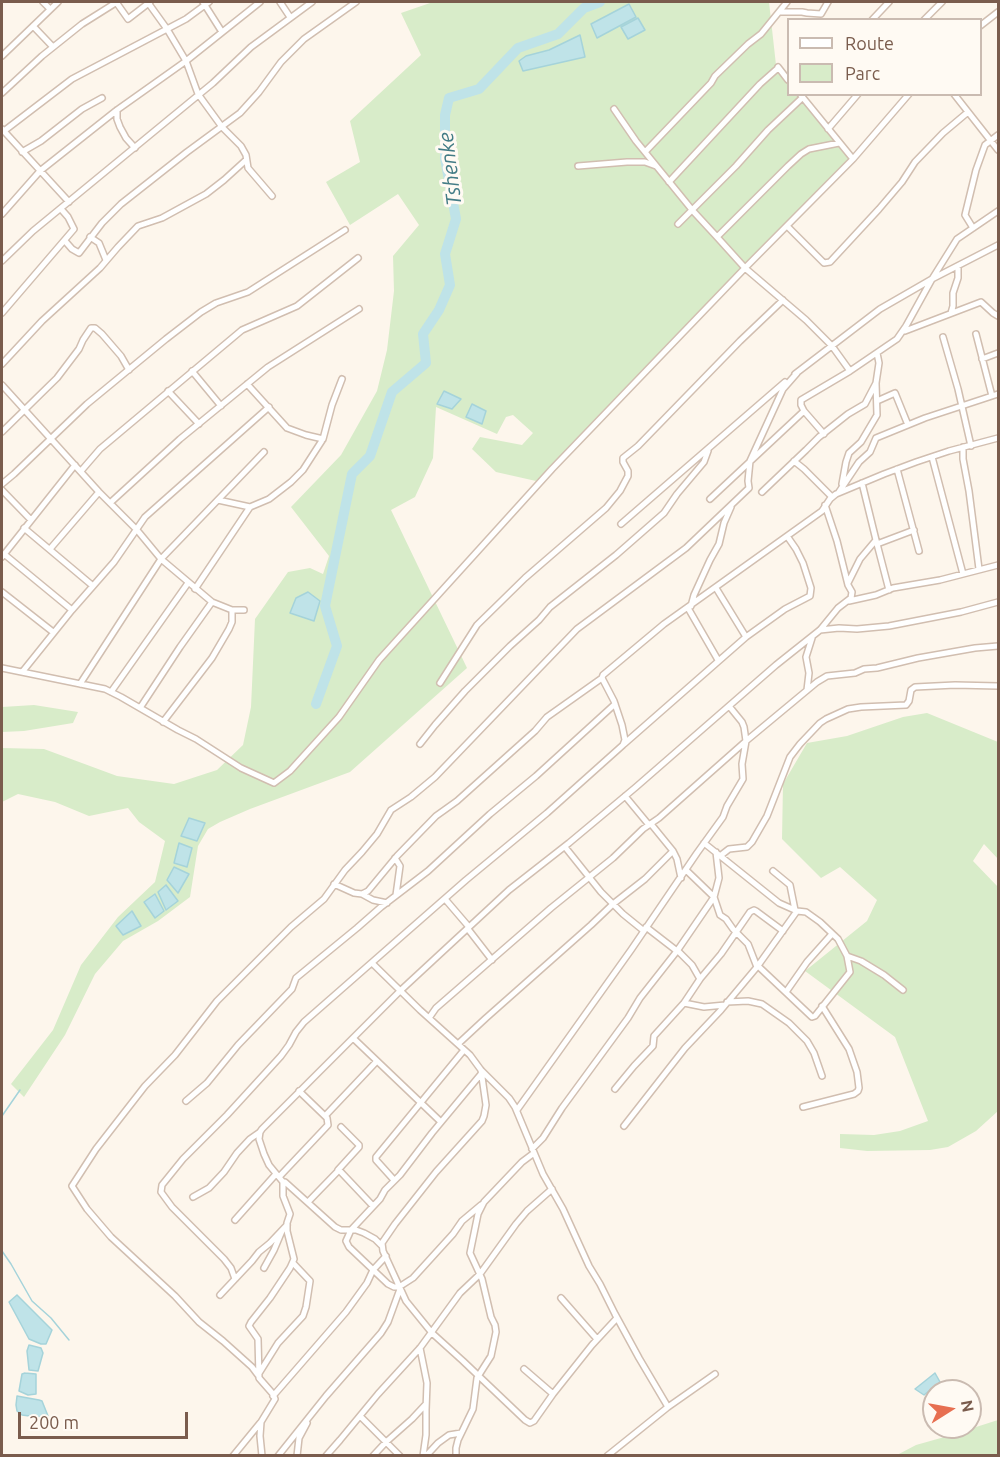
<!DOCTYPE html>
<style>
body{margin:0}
#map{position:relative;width:1000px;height:1457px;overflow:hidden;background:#fdf6ec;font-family:Ubuntu,sans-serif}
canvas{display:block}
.frame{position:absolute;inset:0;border:3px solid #7a5c4d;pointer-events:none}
.legend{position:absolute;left:787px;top:18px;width:195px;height:78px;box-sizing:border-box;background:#fffaf3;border:2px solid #cabbb1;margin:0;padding:8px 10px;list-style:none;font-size:18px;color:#7a5c4d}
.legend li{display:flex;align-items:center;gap:12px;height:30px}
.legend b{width:30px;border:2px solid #cabbb1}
.north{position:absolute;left:922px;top:1379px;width:60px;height:60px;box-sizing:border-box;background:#fffaf3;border:2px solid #cabbb1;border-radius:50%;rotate:79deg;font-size:16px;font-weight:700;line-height:24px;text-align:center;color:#7a5c4d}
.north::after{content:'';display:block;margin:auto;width:21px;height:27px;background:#e76f51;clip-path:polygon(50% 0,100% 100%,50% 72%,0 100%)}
.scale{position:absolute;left:18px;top:1412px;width:170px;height:27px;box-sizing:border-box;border:3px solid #7a5c4d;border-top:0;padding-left:8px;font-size:18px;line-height:21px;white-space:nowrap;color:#7a5c4d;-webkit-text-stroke:4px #fffaf3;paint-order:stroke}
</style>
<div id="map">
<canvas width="1000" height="1457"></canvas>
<div class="frame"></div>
<ul class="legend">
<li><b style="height:8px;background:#fff"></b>Route</li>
<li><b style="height:16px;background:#d8ecc9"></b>Parc</li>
</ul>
<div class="north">N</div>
<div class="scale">200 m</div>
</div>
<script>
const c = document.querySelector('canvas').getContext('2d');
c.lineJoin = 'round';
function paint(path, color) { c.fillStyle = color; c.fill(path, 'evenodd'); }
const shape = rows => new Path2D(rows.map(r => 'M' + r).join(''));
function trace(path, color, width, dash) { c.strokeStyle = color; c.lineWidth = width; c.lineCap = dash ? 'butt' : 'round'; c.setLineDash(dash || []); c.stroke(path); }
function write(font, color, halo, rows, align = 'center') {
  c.font = font + ' Ubuntu,sans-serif'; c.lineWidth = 6; c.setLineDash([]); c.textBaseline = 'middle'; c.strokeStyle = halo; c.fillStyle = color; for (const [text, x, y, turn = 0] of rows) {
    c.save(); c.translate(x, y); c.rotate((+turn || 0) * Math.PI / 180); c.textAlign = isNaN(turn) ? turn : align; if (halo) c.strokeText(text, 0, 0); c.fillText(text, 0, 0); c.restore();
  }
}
paint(shape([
 [433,2,769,2,776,65,788,80,788,94,800,95,853,159,552,469,536,481,496,472,472,449,480,437,522,445,533,433,513,415,506,417,497,434,436,407,433,458,415,497,391,510,467,668,350,772,250,809,220,822,208,829,198,846,190,897,158,921,123,941,95,974,65,1035,24,1097,11,1084,53,1030,81,965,118,917,155,882,165,841,139,822,128,808,89,816,55,802,18,794,2,802,2,748,44,749,117,776,174,784,217,770,243,745,251,707,255,619,288,572,310,568,323,574,329,556,291,507,341,455,377,391,387,350,394,291,393,256,419,225,398,194,350,225,326,182,360,162,350,121,421,55,401,13],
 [34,705,78,712,73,723,24,731,2,732,2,707],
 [927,713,998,742,998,859,984,844,973,861,998,887,998,1111,976,1131,948,1147,930,1150,867,1151,840,1148,840,1134,874,1135,900,1131,928,1121,895,1037,805,971,867,921,877,900,840,867,821,878,782,839,783,784,807,743,847,736,903,717],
 [998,1420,998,1455,897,1455,916,1445,948,1436]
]), '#d8ecc9');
const water = shape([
 [629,4,636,17,597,38,591,24,629,4],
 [638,18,645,30,628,39,621,27,638,18],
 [580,35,585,57,523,71,519,61,526,56,549,50,580,35],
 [444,391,461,399,452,409,437,404,444,391],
 [472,404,486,411,482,424,466,417,472,404],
 [308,592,320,601,314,621,290,613,296,598,308,592],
 [189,818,205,823,197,841,181,836,189,818],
 [179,843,192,848,187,867,174,863,179,843],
 [174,867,189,874,178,893,167,880,174,867],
 [166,885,178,901,166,910,158,892,166,885],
 [155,894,164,911,155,918,144,902,155,894],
 [132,911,141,926,123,935,116,926,132,911],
 [17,1295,52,1330,46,1344,41,1344,29,1339,9,1302,17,1295],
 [29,1345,41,1348,43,1353,38,1371,29,1370,27,1351,29,1345],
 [25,1373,36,1374,36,1394,28,1395,19,1391,22,1374,25,1373],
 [935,1373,940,1382,924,1395,915,1389,935,1373],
 [17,1396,39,1400,42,1401,48,1416,37,1417,22,1415,17,1411,16,1405,17,1396]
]);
paint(water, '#bfe3e8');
trace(water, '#a5d3da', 1.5);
trace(shape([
 [2,1116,20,1090],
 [2,1251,11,1264,32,1301,51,1318,69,1340]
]), '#a5d3da', 1.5);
trace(shape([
 [316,704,337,646,325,606,352,474,370,456,392,392,426,363,423,334,439,310,450,285,445,254,456,219,445,158,445,115,449,98,479,89,518,48,558,34,584,8,600,2]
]), '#bfe3e8', 10);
const minor = shape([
 [43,2,50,9],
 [116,2,128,19,150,2],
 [203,2,222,32],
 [280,2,290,17],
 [149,4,167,29,186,61,198,94,222,127,241,146,246,155,248,168,272,196],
 [780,12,802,12,807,13,821,14,828,2],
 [872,20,889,2],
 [924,20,942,2],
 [33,26,53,47],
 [980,26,998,12],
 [2,56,58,2],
 [778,67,788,80],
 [2,93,42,56,82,24,117,2],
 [800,94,853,159],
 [954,94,998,150],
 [614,109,636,141,693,211,717,237,745,268,806,320,832,346,850,371],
 [117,110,117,119,120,127,126,138,135,148],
 [2,129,69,202],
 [828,129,858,94],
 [4,131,72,79,186,19,209,2],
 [22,152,41,141,82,109,102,98],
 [645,152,711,83,715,76,748,44,761,34,787,2],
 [578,166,627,162,645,162,656,166],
 [669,182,760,84,778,68],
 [2,214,40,171,117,110,186,61,260,2],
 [678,224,736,166,768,130,802,98],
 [787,226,824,263,830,262,879,209,902,182,915,162,943,133,968,112],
 [973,228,965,215,976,170,985,145,998,135],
 [90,237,99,243,106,260],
 [717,237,788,166,801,154,809,149,839,143],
 [65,241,72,249,79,253,102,223,121,204,187,152,240,113,259,92,281,62,304,39,356,2],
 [2,261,33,231,213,83,251,47,312,2],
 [2,313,74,229,68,217,61,209],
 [951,313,953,306,953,293,958,278,958,266],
 [905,331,981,302,993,313,998,316],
 [976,334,992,396],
 [943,337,958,389,971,446],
 [982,359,998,353],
 [2,364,42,321,100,268,118,247,138,226,162,218,206,194,224,180,246,160],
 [192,371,221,406],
 [795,374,880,309,932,279,998,245],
 [247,384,287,428,306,435,323,439],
 [2,385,99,492,137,530,161,559,212,602,232,610,244,610],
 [168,391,199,424],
 [877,401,895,393,908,425],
 [804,411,824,434],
 [2,432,57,378,79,349,83,340,91,328,95,328,102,334,121,356,129,370],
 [963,447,963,459,969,491,979,569],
 [932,457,963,574],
 [794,461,804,469,832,497],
 [897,469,919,551],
 [81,471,100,449,242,330,297,306,358,258],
 [2,484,14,474,87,404,166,339,201,312,216,303,248,292,345,230],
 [842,484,846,462,849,453,861,442,877,415,876,383,879,363,877,353],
 [2,490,31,520],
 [762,492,806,450,819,437,848,414,865,404,876,383],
 [839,492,859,462,870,452,876,438,925,418,998,394],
 [710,499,804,411,801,405,801,400,850,371,897,339,906,326,932,279,957,239,998,211],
 [218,500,250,507],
 [110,503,180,439,268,367,359,309],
 [621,524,785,382],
 [24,528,93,586],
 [876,540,889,590],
 [877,544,914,530],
 [50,549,99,492],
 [4,554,72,610],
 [2,557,75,465],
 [848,583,860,559,876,540,862,483],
 [716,588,746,637],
 [195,589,250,507,269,499,291,482,303,470,323,439,332,405,342,379],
 [2,592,53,632],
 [849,601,876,595,893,588,940,580,998,565],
 [691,606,694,595,710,560,719,544,724,523,731,507],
 [688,608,718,660],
 [820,630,839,628,857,629,889,626,961,612,998,602],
 [2,668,105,689,121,697,178,730,196,739,241,768,274,783,290,771,339,717,379,660,552,469,745,268,853,159,909,94],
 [23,671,72,610,114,562,145,517,269,407],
 [440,683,477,625,525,578,606,508,620,491,628,476,628,471,623,462,623,458,638,446,740,341,783,300],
 [80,684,161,559,264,452],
 [807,690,809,673,806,657,812,638],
 [111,692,188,583],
 [140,708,180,647,212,602],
 [163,722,212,658,229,629,232,622,232,610],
 [420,744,435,725,465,691,510,646,539,620,550,607,616,555,664,513,677,494,704,462,708,451],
 [624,744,746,637,785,609,810,596,811,588,803,563,796,549,787,536],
 [625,796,649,825],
 [651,824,673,851,677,859,681,878],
 [704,843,779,903,797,911,806,912,820,922,838,939,847,956,850,972,815,1016,812,1017,758,966],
 [565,847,601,892,623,914,644,931],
 [720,856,729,849,747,847,752,842,767,816,790,757,800,744,820,723,826,719,848,709,861,707,906,705,909,701,911,690,915,687,955,685,998,686],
 [395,858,400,866,396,895],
 [686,870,714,897,720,915,726,919,733,929,748,944,757,967],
 [773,871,790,885,795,910],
 [334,884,354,893,362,894,373,900,387,903],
 [362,894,368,891,397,856,436,816,457,801,535,731,547,717,602,678],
 [445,899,469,927],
 [646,927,677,951],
 [468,929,492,960],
 [677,950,692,965,700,979],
 [847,956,861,961,884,975,903,990],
 [372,963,420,1010,470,1055,481,1070,509,1098,515,1107,543,1174,563,1209,589,1266,600,1284,615,1314,639,1358,668,1407],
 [786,992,807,962,832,934],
 [727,1002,748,1001,762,1004,789,1023,807,1041,814,1053,822,1076],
 [684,1003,704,1007,725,1005],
 [429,1018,436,1008,551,908,613,858,643,829,659,818,746,741,817,682,827,676,855,673,864,669,877,668,918,658,975,648,998,646],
 [353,1038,441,1122],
 [458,1044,486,1018,591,925,613,904,645,879,673,851],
 [481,1070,486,1105,484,1116,482,1121,436,1172,395,1224,382,1243,383,1251,406,1301,432,1333,463,1361,525,1420,530,1423,534,1421,553,1394,592,1345,617,1318],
 [481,1074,432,1133,400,1175,385,1190,380,1199,351,1230,346,1241,349,1247,388,1284,394,1287,399,1287,413,1278,453,1234,462,1221,481,1205],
 [615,1089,634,1066,653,1046,654,1036,684,1003,700,979,721,954,750,912,754,910,756,911,783,931],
 [186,1101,207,1083,238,1045,292,989,296,978,357,928,381,907,428,871,490,814,536,776,615,704],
 [803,1107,854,1094,858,1091,859,1088,857,1072,849,1049,822,1006],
 [517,1110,631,950,697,853,723,817,727,806,743,779,742,764,746,741,744,727,742,722,729,706],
 [325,1116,377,1061],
 [624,1126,685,1048,721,1010,757,967,797,911],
 [532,1149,543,1138,562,1108,628,1018,640,998,677,951,714,897,719,878,716,852],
 [338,1170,359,1147,359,1145,341,1127],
 [279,1177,328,1125,327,1118,299,1091],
 [394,1180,376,1160,376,1157,464,1050],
 [283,1182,269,1165,264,1154,259,1139,260,1132,262,1129,400,991,509,890,569,843,636,787,776,665,820,630,838,608,851,598,852,592,848,585,837,541,825,505],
 [193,1197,209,1188,224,1172,237,1153,250,1139,260,1132],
 [308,1202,339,1170,373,1206],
 [235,1220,276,1174],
 [293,1263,310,1281,306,1307,303,1316,278,1343,258,1375,252,1367,223,1341,199,1322,175,1296,111,1237,87,1209,72,1186,96,1149,145,1086,175,1055,217,1001,291,927,324,899,345,870,362,852,377,834,391,810,411,797,435,777,577,629,686,548,749,488,748,481,750,461,783,389,797,373],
 [264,1268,274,1250,282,1231],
 [235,1279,231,1268,224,1259,172,1207,161,1192,162,1185,183,1159,227,1115,281,1056,289,1045,296,1032,304,1022,466,880,547,813,623,745,625,740,622,725,614,701,602,678,603,675,664,624,822,511,830,499,836,494,884,474,916,462,949,451,998,438],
 [220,1295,252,1261,259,1252,270,1243,287,1225],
 [561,1298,597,1339],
 [420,1348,427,1383,426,1410,426,1435,423,1456],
 [524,1369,553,1394],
 [273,1396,346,1312,367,1283,373,1270,386,1256],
 [360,1416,400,1456],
 [233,1456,260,1423],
 [262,1456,260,1436,261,1422,275,1399,273,1394,259,1378,258,1339,249,1326,251,1322,270,1298,290,1268,294,1259,287,1231,287,1223,290,1214,283,1196,283,1182,285,1182,335,1227,341,1230,356,1230,364,1233,375,1239,381,1245],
 [278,1456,326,1396,381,1333,388,1322,400,1289],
 [297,1456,299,1438,307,1423],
 [326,1456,340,1440,378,1394,420,1348,460,1293,480,1274,516,1224,527,1211,552,1189],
 [373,1456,386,1442,412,1419,426,1404],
 [426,1456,438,1443,449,1435,461,1433],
 [456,1456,456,1448,458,1440,473,1409,477,1378,491,1356,496,1332,495,1325,491,1317,482,1279,470,1253,478,1214,484,1202,522,1162,534,1153],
 [607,1456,668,1407,715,1374]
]);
trace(minor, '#d1beb0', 8);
trace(minor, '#fff', 5);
write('italic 21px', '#437c86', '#fffaf3', [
 ["Tshenke",450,169,-97]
]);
</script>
